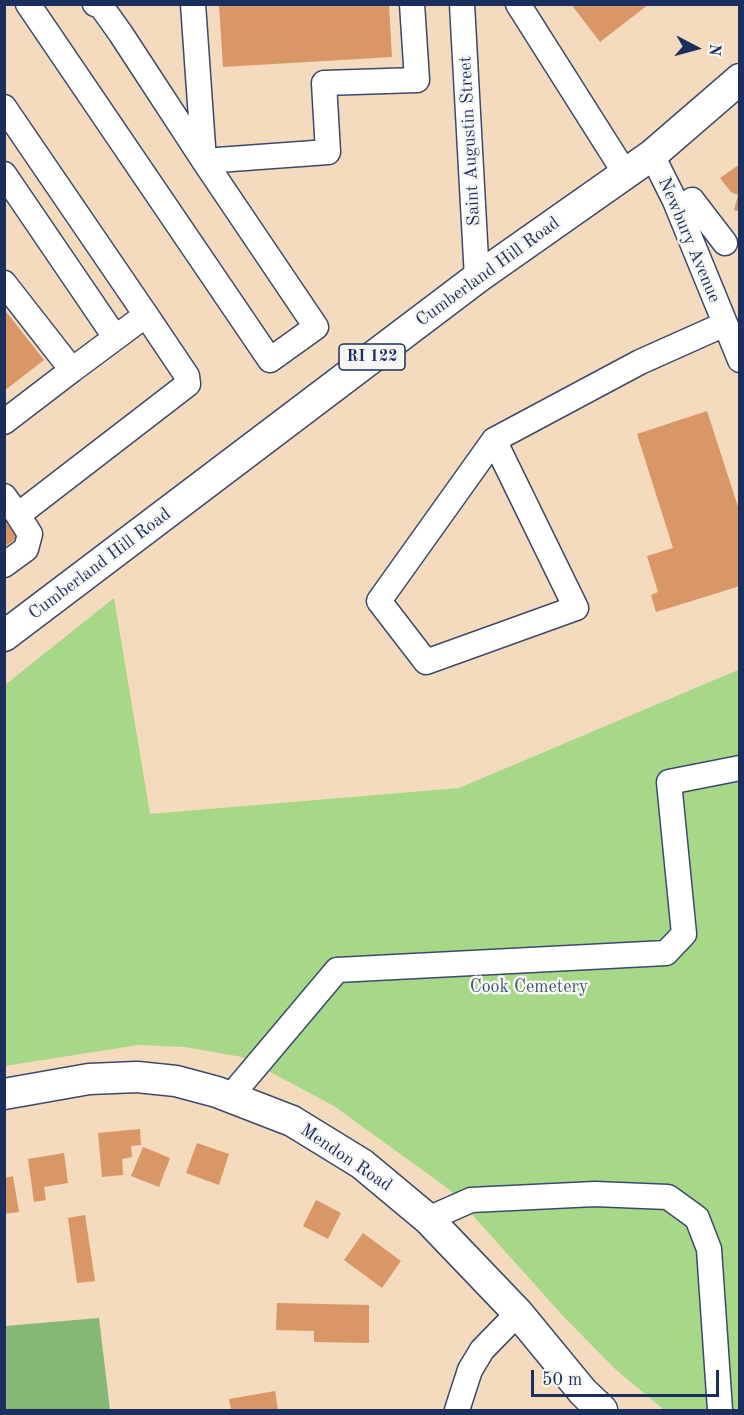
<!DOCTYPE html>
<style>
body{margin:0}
#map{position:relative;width:744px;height:1415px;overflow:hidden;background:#f4dbbe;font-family:"Old Standard TT",serif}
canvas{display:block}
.frame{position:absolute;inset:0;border:6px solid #1b2f5e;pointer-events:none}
.north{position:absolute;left:666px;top:18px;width:60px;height:60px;-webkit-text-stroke:4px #f6f6f2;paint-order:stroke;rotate:96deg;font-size:16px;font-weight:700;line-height:24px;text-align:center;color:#1b2f5e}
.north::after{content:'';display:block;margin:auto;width:21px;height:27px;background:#1b2f5e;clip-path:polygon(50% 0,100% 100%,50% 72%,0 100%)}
.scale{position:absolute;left:531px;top:1370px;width:188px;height:27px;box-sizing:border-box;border:3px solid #1b2f5e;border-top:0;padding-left:8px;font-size:18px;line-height:21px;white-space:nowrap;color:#1b2f5e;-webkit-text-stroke:4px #f6f6f2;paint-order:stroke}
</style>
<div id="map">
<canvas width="744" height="1415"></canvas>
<div class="frame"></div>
<div class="north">N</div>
<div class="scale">50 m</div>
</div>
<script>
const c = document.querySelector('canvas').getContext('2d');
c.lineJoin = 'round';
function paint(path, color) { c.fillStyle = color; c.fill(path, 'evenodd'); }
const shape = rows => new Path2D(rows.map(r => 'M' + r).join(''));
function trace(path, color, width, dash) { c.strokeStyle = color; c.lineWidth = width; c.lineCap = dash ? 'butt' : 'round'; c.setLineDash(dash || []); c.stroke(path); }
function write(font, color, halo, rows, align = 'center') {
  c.font = font + ' "Old Standard TT",serif'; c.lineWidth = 5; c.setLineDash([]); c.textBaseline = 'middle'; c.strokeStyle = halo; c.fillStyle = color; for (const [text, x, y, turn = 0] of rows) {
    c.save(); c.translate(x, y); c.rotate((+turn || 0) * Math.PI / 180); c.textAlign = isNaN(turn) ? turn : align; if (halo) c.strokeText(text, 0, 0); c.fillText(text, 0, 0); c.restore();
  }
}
paint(shape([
 [114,598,150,814,459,788,738,670,740,679,739,1410,664,1410,614,1368,564,1317,450,1190,334,1106,242,1057,185,1047,138,1045,5,1066,5,685]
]), '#a6d887');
paint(shape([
 [99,1318,110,1410,5,1410,5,1326]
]), '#84b874');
paint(shape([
 [571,4,649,4,600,42],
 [219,5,389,5,392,57,223,67],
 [740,164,740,212,734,210,738,195,731,192,720,178],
 [4,309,44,360,4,391],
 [707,411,740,513,740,586,656,612,651,595,658,592,647,556,673,548,637,434],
 [4,513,21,535,4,547],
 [140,1129,141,1145,131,1146,132,1157,122,1159,123,1175,102,1177,98,1133],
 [197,1143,229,1154,219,1185,186,1173],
 [143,1147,170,1158,159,1187,131,1176],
 [64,1153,68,1183,44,1187,46,1200,34,1202,28,1159],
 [13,1176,19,1212,4,1214,4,1178],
 [316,1200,341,1213,328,1239,303,1226],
 [85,1215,95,1281,77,1283,68,1218],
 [363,1233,401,1261,382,1288,344,1260],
 [277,1303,369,1305,369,1343,314,1342,314,1331,276,1330],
 [275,1391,278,1410,231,1410,229,1399]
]), '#d99666');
const minor = shape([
 [28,4,270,360,316,327,204,161,121,34,101,6,95,4],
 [193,4,204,161,328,152,324,83,417,80,412,4],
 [462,4,477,278],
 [518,4,625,173],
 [4,107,146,315,72,370,4,283],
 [652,155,675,201,740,360],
 [4,174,115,337],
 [692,200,725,243],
 [4,422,72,370],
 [494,440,576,608,426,662,379,601,494,440,640,362,725,324],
 [4,496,18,515,188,384,187,376,146,315],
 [4,565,26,549,30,534,18,515],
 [230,1097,337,970,666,953,684,934,669,782,740,768],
 [428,1219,471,1200,595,1194,668,1197,697,1218,709,1249,720,1410],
 [457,1410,470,1370,482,1350,518,1313]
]);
const major = shape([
 [4,636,477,278,652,155,740,79],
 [4,1094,89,1079,137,1077,176,1081,217,1092,292,1121,362,1164,428,1219,518,1313,583,1392,602,1410]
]);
trace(minor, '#3c496c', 27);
trace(major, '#3c496c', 33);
trace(minor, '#fff', 24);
trace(major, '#fff', 30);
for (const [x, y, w] of [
 [372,357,66]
]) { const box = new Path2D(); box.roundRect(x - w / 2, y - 13, w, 26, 4.5); c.fillStyle = '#f6f6f2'; c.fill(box); trace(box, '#1b2f5e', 1.5); }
write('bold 16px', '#1b2f5e', null, [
 ["RI 122",372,357]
]);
write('18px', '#1b2f5e', '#f6f6f2', [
 ["Saint Augustin Street",470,141,-93],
 ["Newbury Avenue",689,240,67],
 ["Cumberland Hill Road",488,272,-36],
 ["Cumberland Hill Road",100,564,-37],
 ["Mendon Road",346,1158,34]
]);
write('18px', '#3e5968', '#f6f6f2', [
 ["Cook Cemetery",529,987]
]);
</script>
